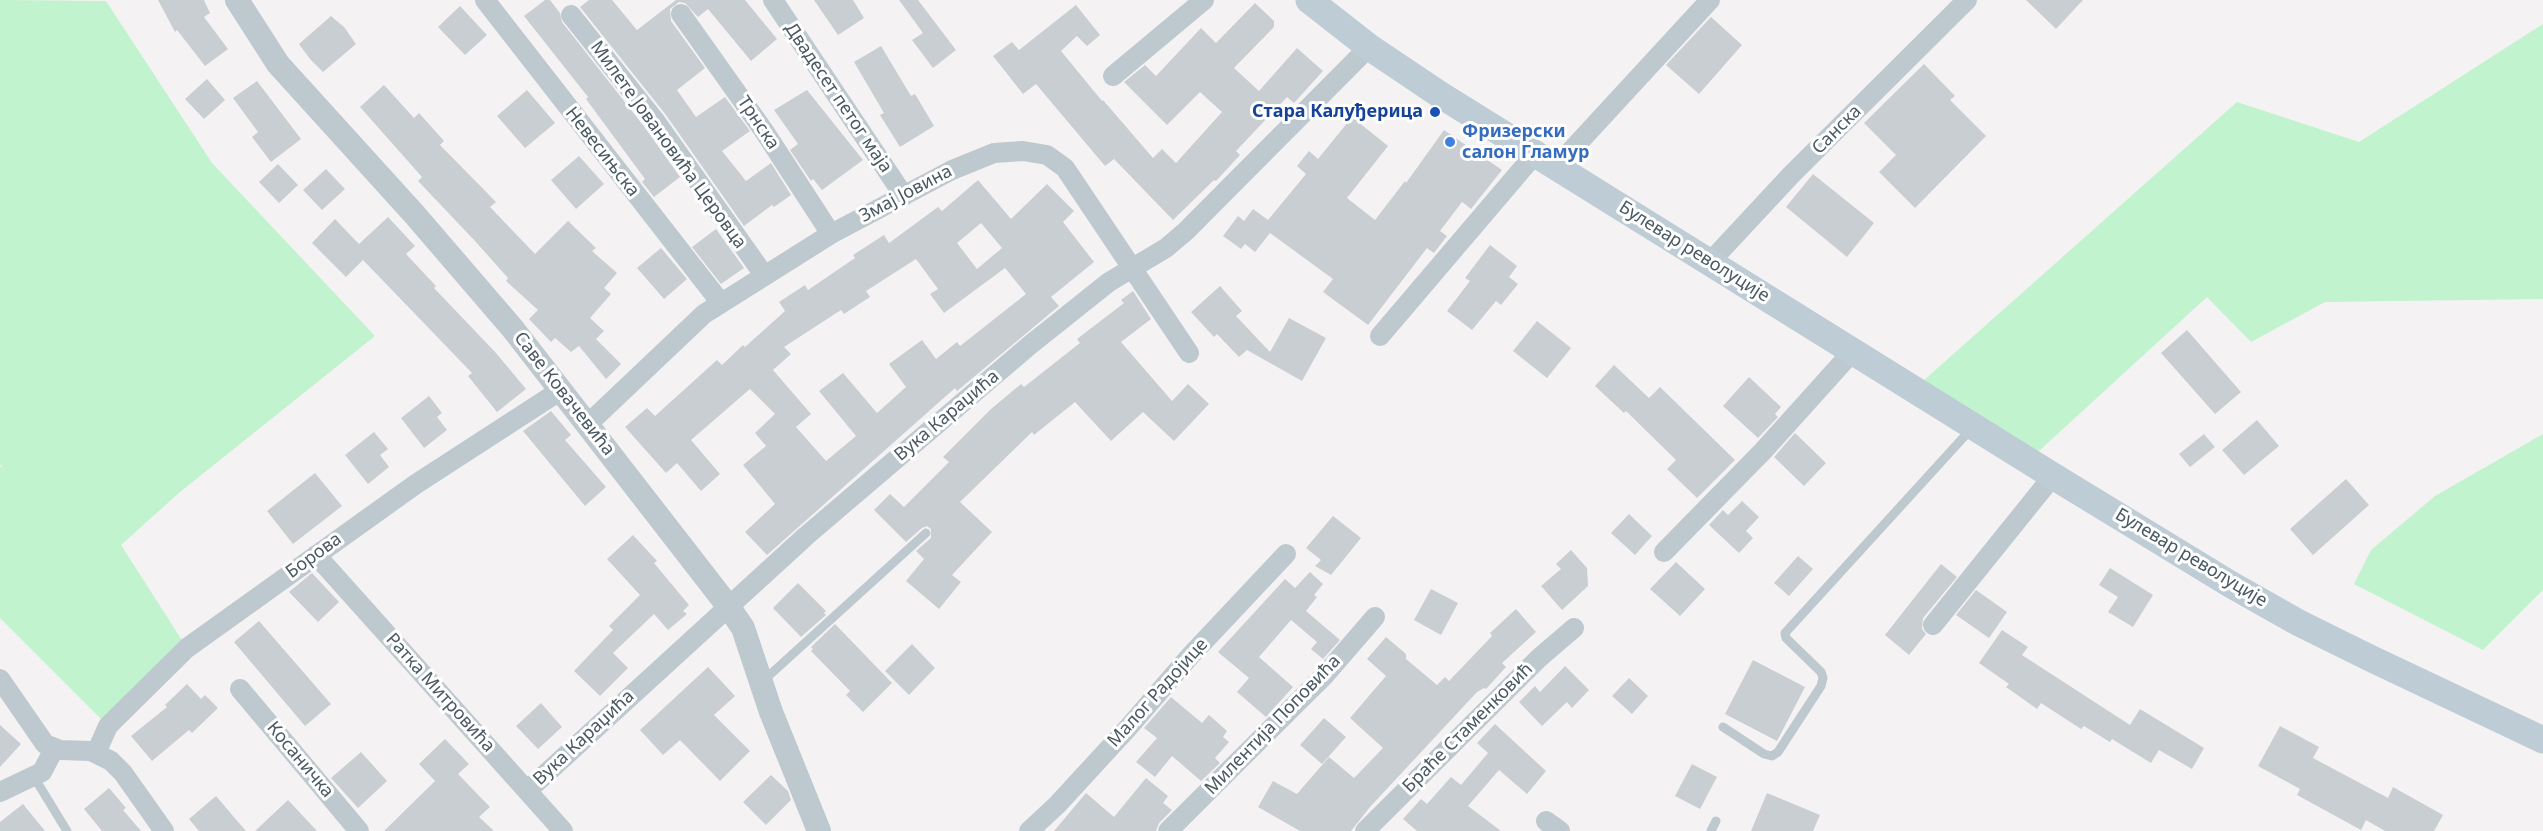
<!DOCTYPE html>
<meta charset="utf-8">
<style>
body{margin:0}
canvas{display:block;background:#f5f2f3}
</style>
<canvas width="2543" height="831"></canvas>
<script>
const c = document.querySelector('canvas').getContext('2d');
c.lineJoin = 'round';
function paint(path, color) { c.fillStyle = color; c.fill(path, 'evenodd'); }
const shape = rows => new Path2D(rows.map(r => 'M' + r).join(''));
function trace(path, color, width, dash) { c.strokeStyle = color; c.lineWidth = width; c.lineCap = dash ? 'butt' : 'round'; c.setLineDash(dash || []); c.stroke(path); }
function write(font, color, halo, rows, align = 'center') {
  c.font = font + ' "Noto Sans",sans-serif'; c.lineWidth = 6; c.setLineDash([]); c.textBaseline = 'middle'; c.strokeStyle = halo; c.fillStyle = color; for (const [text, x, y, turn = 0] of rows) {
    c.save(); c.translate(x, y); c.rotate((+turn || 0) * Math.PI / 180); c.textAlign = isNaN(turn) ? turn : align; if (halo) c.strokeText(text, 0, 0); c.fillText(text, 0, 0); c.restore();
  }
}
paint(shape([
 [0,0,106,1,212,163,375,336,180,492,121,545,187,648,108,726,0,618,0,468,3,464,0,466],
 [2543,24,2543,299,2325,302,2251,342,2207,297,2028,461,1914,389,2237,102,2359,142],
 [2543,434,2543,590,2483,650,2354,584,2371,550,2435,496]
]), '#c0f3ce');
paint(shape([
 [158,0,204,0,210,13,204,17,228,49,205,66,177,30,175,32],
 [545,0,550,0,560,13,562,22,646,129,680,177,654,197,642,182,645,179,586,99,588,97,524,16],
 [589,0,612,0,637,30,676,0,745,0,777,39,751,61,708,9,698,17,685,3,679,2,670,9,671,21,705,68,677,90,696,117,725,97,750,131,722,151,746,181,771,163,791,195,774,207,772,205,744,226,666,115,580,7],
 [814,0,853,0,864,18,838,35],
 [899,0,918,0,956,50,933,68,912,40,923,33],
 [2026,0,2083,0,2056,29],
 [1255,3,1274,21,1274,27,1234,68,1259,91,1297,48,1323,71,1294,103,1287,97,1236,151,1240,155,1216,181,1214,180,1173,220,1114,159,1105,166,1036,84,1023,94,993,56,1012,42,1019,50,1076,5,1100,35,1087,46,1077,36,1061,51,1102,101,1103,100,1153,158,1162,149,1176,163,1222,112,1200,92,1167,125,1124,82,1145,65,1156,76,1201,28,1216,43],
 [460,6,487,35,465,55,438,27],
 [331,16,344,27,356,44,323,72,310,59,299,44],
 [1711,17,1742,45,1699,94,1666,65],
 [881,46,911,96,915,94,934,126,900,147,880,115,884,113,854,62],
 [1924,64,1955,96,1950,100,1986,136,1915,208,1879,172,1896,155,1864,123],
 [207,79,225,100,204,119,185,99],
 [257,81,301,139,271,162,252,137,258,132,233,98],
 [384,85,414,118,419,113,444,141,440,145,496,202,490,207,535,254,568,221,596,248,592,251,617,273,604,288,611,294,590,318,604,331,596,339,621,364,606,379,579,346,571,352,555,338,551,342,529,319,538,310,506,281,508,278,475,241,418,181,422,177,360,107],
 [527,90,555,123,525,148,497,116],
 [807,90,863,160,822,190,813,179,811,181,790,150,798,144,774,110],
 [1352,117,1388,146,1347,198,1375,220,1405,181,1406,183,1444,130,1502,170,1471,209,1462,202,1440,231,1447,236,1434,253,1427,248,1368,325,1323,292,1333,279,1270,233,1255,252,1245,244,1241,249,1223,236,1238,216,1244,221,1253,209,1268,220,1306,174,1297,166,1309,151,1318,159],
 [579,156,604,184,576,209,551,180],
 [278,164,298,185,279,203,259,182],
 [326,169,345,189,322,210,303,190],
 [1813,174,1874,223,1847,257,1786,207],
 [978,180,1011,219,1047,184,1074,211,1063,222,1094,262,1051,297,1059,306,957,391,955,388,767,555,745,532,775,504,743,465,766,446,755,433,775,414,750,389,691,440,720,474,701,491,677,463,666,473,625,427,647,408,655,416,717,360,722,365,743,345,745,347,785,311,779,302,805,285,808,290,855,258,853,255,884,235,889,243,938,207,942,211],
 [981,223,1002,248,977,269,957,243],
 [916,259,938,289,930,294,944,313,1005,268,1026,294,960,346,957,342,936,359,922,340,889,364,906,387,877,413,843,373,819,391,856,436,826,461,796,427,811,414,773,370,791,354,784,347,841,310,844,314,870,297,866,291],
 [388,217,415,246,406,254,436,286,434,288,496,353,526,389,497,412,468,376,472,373,363,260,346,277,312,243,335,219,359,244],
 [716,229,744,268,721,284,692,247],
 [1490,245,1517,266,1509,277,1518,284,1501,305,1496,301,1472,330,1447,311,1470,281,1465,278],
 [661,248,687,279,664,299,637,268],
 [1220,286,1242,311,1236,316,1270,352,1289,318,1326,338,1302,381,1247,350,1239,357,1217,334,1214,337,1191,312],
 [1133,291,1151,319,1121,342,1172,401,1188,384,1209,404,1174,441,1143,412,1111,441,1075,402,1034,435,1032,432,960,502,992,532,952,575,961,582,939,609,906,581,924,559,916,551,931,538,931,529,927,526,922,528,906,542,874,510,890,494,904,507,949,462,943,457,991,409,1021,384,1024,387,1080,343,1077,339,1124,303,1121,300],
 [1537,321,1571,348,1547,378,1513,351],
 [2187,330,2241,392,2215,414,2161,353],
 [1614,365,1649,398,1660,387,1735,460,1697,498,1667,469,1676,460,1626,411,1624,413,1595,386],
 [1749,377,1781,407,1775,414,1778,417,1758,438,1723,406],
 [429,396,442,413,437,417,447,430,424,448,401,418],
 [551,411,571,435,565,440,606,487,585,506,523,431],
 [2257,420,2279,446,2244,475,2222,450],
 [374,432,388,449,380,455,389,467,368,484,345,455],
 [1795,433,1826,463,1804,486,1774,457],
 [2204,434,2215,447,2190,467,2179,454],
 [315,473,342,506,293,544,267,511],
 [2346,479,2369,505,2313,555,2290,529],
 [1742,501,1759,517,1746,531,1753,538,1739,553,1709,525,1723,510,1728,515],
 [1629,514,1652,536,1635,555,1611,533],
 [1333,516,1361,538,1331,575,1315,566,1321,560,1306,548],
 [633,535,657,561,654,563,689,605,683,611,687,614,668,630,654,614,613,653,628,668,600,696,574,671,613,630,609,626,640,595,607,559],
 [1571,550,1587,568,1588,586,1562,610,1541,586,1561,569,1556,564],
 [1798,556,1813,569,1789,596,1774,583],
 [1676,562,1705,589,1680,616,1650,589],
 [1941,564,1957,577,1923,618,1922,629,1926,634,1909,655,1885,635],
 [2110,568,2153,595,2133,627,2108,612,2118,597,2099,585],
 [1310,572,1323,584,1314,595,1317,597,1306,611,1340,640,1323,659,1311,649,1317,642,1291,620,1259,657,1293,687,1266,717,1237,692,1249,678,1218,652,1285,579,1295,588],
 [312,573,339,602,318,622,289,592],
 [798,583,826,611,824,613,826,615,801,637,773,608],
 [1431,589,1458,603,1441,635,1414,620],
 [1976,590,2007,612,1989,638,1956,615],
 [1516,609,1536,632,1502,663,1506,667,1486,689,1484,688,1477,692,1370,807,1351,831,1300,831,1258,807,1273,781,1297,794,1329,757,1354,778,1383,748,1350,718,1386,676,1367,659,1386,637,1406,654,1406,659,1437,685,1445,677,1449,681,1492,636,1490,633],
 [259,621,331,704,305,726,234,642],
 [835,624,892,683,863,712,846,695,850,691,811,651,813,649,811,647],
 [2002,630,2028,647,2022,655,2130,725,2140,709,2204,748,2192,769,2159,750,2151,763,2112,739,2110,742,2084,726,2081,729,2041,703,2037,709,2006,687,2009,684,1979,663],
 [912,644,935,668,909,695,885,671],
 [1753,660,1805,687,1777,741,1725,714],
 [1565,666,1589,690,1572,708,1567,702,1542,726,1519,702,1535,686,1540,692],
 [708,667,735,696,714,715,750,751,720,781,680,740,663,755,640,730],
 [1629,678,1648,696,1632,714,1612,696],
 [187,684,201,699,205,695,218,708,192,733,189,730,152,761,131,736,167,707,165,705],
 [1171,697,1202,723,1209,715,1227,731,1223,737,1229,742,1215,758,1220,763,1201,781,1172,756,1155,777,1136,762,1157,738,1144,728],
 [541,703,562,727,538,749,516,726],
 [1324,718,1346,737,1322,764,1300,745],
 [1495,724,1546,771,1527,794,1499,770,1468,806,1501,831,1417,831,1403,819,1421,799,1427,804,1451,777,1461,785,1488,753,1477,743],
 [0,725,21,744,0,767],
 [2280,726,2319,747,2313,758,2388,798,2393,787,2443,815,2434,831,2385,831,2366,820,2361,830,2297,795,2300,789,2258,766],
 [445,739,469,764,458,774,490,807,479,817,494,831,384,831,435,781,419,764],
 [361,752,387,781,358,808,331,778],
 [1692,764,1717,777,1700,809,1675,796],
 [771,775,788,791,791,800,766,825,743,802],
 [1146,778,1168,796,1163,803,1172,810,1159,823,1156,831,1054,831,1086,793,1114,817],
 [109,788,126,808,123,810,141,831,102,831,84,809],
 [1767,793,1820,815,1813,831,1751,831],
 [216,796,233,816,246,831,199,831,189,819],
 [288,800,317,831,255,831],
 [23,804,45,831,0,831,0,822]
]), '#c9ced2');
trace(shape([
 [763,681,926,533],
 [1723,727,1764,754,1772,756,1778,752,1821,686,1823,678,1821,672,1786,638,1785,633,1972,428],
 [34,777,67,831],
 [1711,831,1716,821]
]), '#bdc9cf', 9);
trace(shape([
 [485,0,721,303],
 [773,0,904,196],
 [681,14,764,131,831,234],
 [571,15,656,122,764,275],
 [1113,76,1204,0],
 [1556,167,1710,0],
 [1710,262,1791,175,1967,0],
 [1380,336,1535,154],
 [588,424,704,314,831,234,952,170,994,153,1023,151,1047,155,1065,168,1189,353],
 [1664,552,1763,451,1853,351],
 [316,555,563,831],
 [1933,625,2053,476],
 [0,679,45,744,60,750,91,751,111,761,123,773,164,831],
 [240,689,359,831],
 [96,753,108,726,187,648,416,484,561,390],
 [528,790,806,536,1030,345,1109,282,1166,248,1186,231,1369,47],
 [0,792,42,772,54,749],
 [1546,821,1560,831],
 [1029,831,1057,805,1127,729,1191,655,1286,554],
 [1168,831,1324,676,1375,617],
 [1365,831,1539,658,1574,628]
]), '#bdc9cf', 20);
trace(shape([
 [237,0,278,64,415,215,513,329,728,606,743,628,771,712,819,831]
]), '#bdc9cf', 24);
trace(shape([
 [1309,0,1369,47,1439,94,2053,476,2230,584,2299,623,2372,659,2543,740]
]), '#beccd5', 27);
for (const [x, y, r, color] of [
 [1435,112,6,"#1a4fb4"],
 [1450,142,6,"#3f7fe0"]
]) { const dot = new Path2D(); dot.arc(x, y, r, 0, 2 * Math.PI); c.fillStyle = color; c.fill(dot); trace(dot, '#fff', 2); }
write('18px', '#495962', '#fff', [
 ["Двадесет петог маја",838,98,56],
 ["Трнска",758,123,56],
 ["Санска",1837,130,-45],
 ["Милете Јовановића Церовца",668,145,54],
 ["Невесињска",602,152,52],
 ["Змај Јовина",906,194,-28],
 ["Булевар револуције",1694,252,32],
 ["Саве Ковачевића",564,394,52],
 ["Вука Караџића",947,416,-40],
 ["Борова",314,556,-36],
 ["Булевар револуције",2191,558,31],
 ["Ратка Митровића",440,693,48],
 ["Малог Радојице",1158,693,-48],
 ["Милентија Поповића",1273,725,-46],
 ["Браће Стаменковић",1468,728,-45],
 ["Вука Караџића",584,738,-43],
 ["Косаничка",300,760,50]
]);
write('bold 18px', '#164399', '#fff', [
 ["Стара Калуђерица",1423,112]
], 'right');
write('bold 18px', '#366cbe', '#fff', [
 ["Фризерски",1462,132],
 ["салон Гламур",1462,153]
], 'left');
</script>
